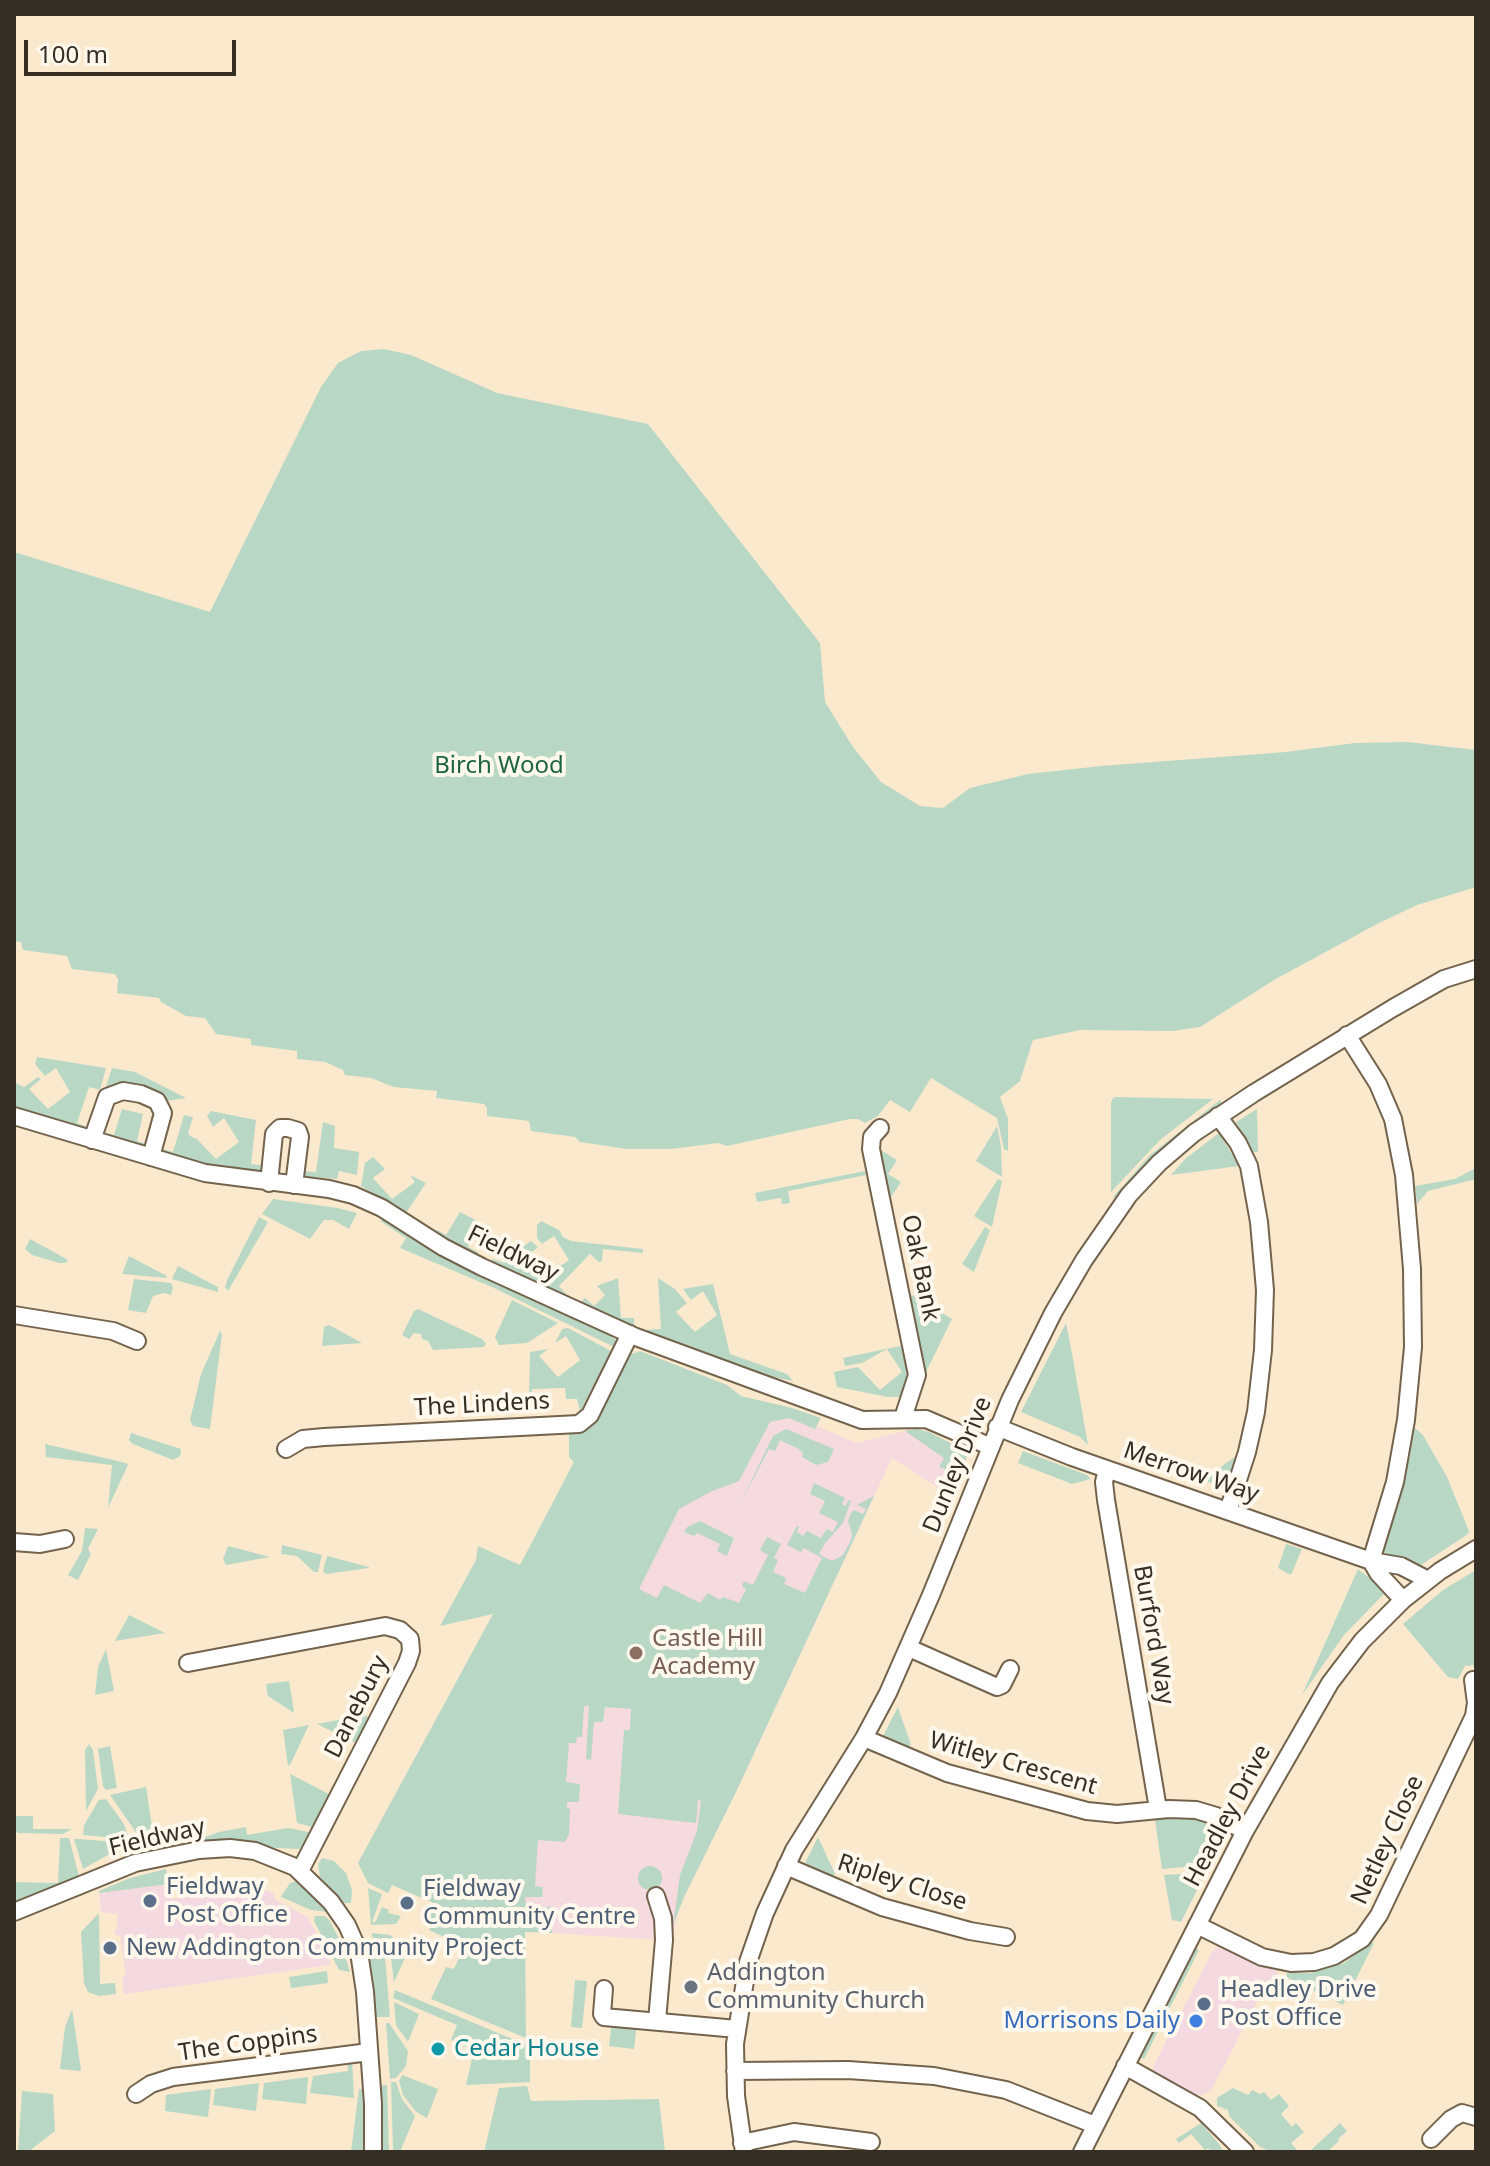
<!DOCTYPE html>
<style>
body{margin:0}
#map{position:relative;width:1490px;height:2166px;overflow:hidden;background:#fbe9ce;font-family:"Noto Sans",sans-serif}
canvas{display:block}
.frame{position:absolute;inset:0;border:16px solid #342e24;pointer-events:none}
.scale{position:absolute;left:24px;top:40px;width:212px;height:36px;box-sizing:border-box;border:4px solid #342e24;border-top:0;padding-left:10px;font-size:24px;line-height:28px;white-space:nowrap;color:#342e24;-webkit-text-stroke:6px #fff8ed;paint-order:stroke}
</style>
<div id="map">
<canvas width="1490" height="2166"></canvas>
<div class="frame"></div>
<div class="scale">100 m</div>
</div>
<script>
const c = document.querySelector('canvas').getContext('2d');
c.lineJoin = 'round';
function paint(path, color) { c.fillStyle = color; c.fill(path, 'evenodd'); }
const shape = rows => new Path2D(rows.map(r => 'M' + r).join(''));
function trace(path, color, width, dash) { c.strokeStyle = color; c.lineWidth = width; c.lineCap = dash ? 'butt' : 'round'; c.setLineDash(dash || []); c.stroke(path); }
function write(font, color, halo, rows, align = 'center') {
  c.font = font + ' "Noto Sans",sans-serif'; c.lineWidth = 8; c.setLineDash([]); c.textBaseline = 'middle'; c.strokeStyle = halo; c.fillStyle = color; for (const [text, x, y, turn = 0] of rows) {
    c.save(); c.translate(x, y); c.rotate((+turn || 0) * Math.PI / 180); c.textAlign = isNaN(turn) ? turn : align; if (halo) c.strokeText(text, 0, 0); c.fillText(text, 0, 0); c.restore();
  }
}
paint(shape([
 [169,1884,171,1899,258,1887,275,1894,274,1899,308,1917,330,1960,330,1965,124,1994,122,1977,126,1976,120,1935,115,1935,115,1930,117,1929,117,1914,101,1912,99,1893],
 [1221,1945,1277,1967,1278,1975,1273,1988,1266,1984,1211,2091,1202,2095,1192,2095,1158,2076,1153,2070,1154,2065,1213,1950]
]), '#f4dae0');
paint(shape([
 [778,1410,857,1443,910,1430,964,1468,961,1475,949,1471,944,1483,956,1486,952,1497,892,1458,736,1792,680,1904,671,1941,525,1931,358,1863,519,1567]
]), '#f5dadf');
paint(shape([
 [384,349,411,355,497,393,648,424,820,643,825,702,853,747,881,782,920,806,943,808,970,788,1028,774,1101,766,1286,752,1355,743,1407,742,1476,750,1476,887,1417,905,1377,924,1274,980,1200,1027,1173,1031,1080,1030,1033,1040,1020,1081,1000,1097,1008,1119,1008,1151,1004,1149,997,1118,931,1078,910,1112,890,1100,878,1116,865,1123,858,1119,850,1119,727,1146,718,1143,671,1149,627,1149,580,1142,575,1137,531,1131,529,1121,487,1116,487,1108,484,1104,436,1098,437,1091,394,1087,371,1078,345,1075,343,1070,325,1062,297,1059,297,1051,251,1045,251,1039,216,1034,205,1018,186,1016,161,1002,159,998,117,993,118,979,115,974,72,969,67,956,23,950,21,942,14,941,14,552,210,612,321,387,338,363,361,351],
 [37,1057,106,1068,100,1090,89,1087,77,1123,92,1128,88,1131,14,1108,14,1082,24,1087,38,1077,41,1079,29,1089,48,1109,70,1092,56,1068,45,1076,35,1064],
 [112,1068,135,1072,186,1098,166,1101,160,1095,105,1089],
 [1113,1098,1116,1097,1213,1099,1160,1140,1111,1192,1111,1103],
 [1220,1100,1222,1103,1156,1154,1116,1198,1113,1197,1150,1155],
 [122,1109,143,1114,137,1141,148,1144,147,1148,103,1135,103,1132,114,1135],
 [1257,1109,1258,1152,1253,1152,1236,1122],
 [211,1111,256,1120,251,1164,266,1166,265,1173,223,1168,161,1153,159,1148,173,1152,184,1115,193,1117,188,1133,190,1136,197,1139,216,1159,239,1142,224,1118,213,1127,207,1116],
 [323,1122,335,1126,334,1148,359,1152,357,1175,339,1171,337,1179,303,1176,301,1171,316,1172],
 [997,1126,1001,1146,1002,1177,976,1161],
 [1219,1133,1239,1166,1171,1175,1185,1159],
 [879,1149,897,1160,888,1174,901,1182,889,1200],
 [373,1157,385,1169,373,1178,392,1199,415,1182,410,1175,426,1183,406,1213,361,1186,365,1163],
 [1476,1168,1476,1179,1428,1191,1417,1204,1415,1186,1455,1179],
 [865,1171,866,1175,788,1191,790,1203,782,1204,781,1198,757,1202,755,1193],
 [998,1179,1002,1181,992,1227,974,1216],
 [273,1199,338,1208,357,1213,349,1229,333,1220,324,1220,310,1239,262,1214],
 [460,1212,480,1222,468,1247,478,1252,478,1256,435,1232,437,1230,446,1235],
 [259,1217,268,1222,228,1291,225,1287,228,1278],
 [384,1219,435,1252,611,1336,617,1341,616,1348,492,1287,400,1248,406,1238,380,1221],
 [541,1221,559,1230,563,1237,571,1241,643,1249,643,1253,603,1249,602,1261,599,1262,590,1254,559,1286,568,1296,566,1297,490,1262,493,1259,504,1263,512,1244,524,1246,531,1241,538,1247,527,1256,546,1276,569,1260,554,1236,542,1244,537,1238,537,1225],
 [985,1227,990,1230,974,1272,962,1264],
 [30,1239,52,1251,68,1260,66,1263,59,1263,32,1255,25,1249],
 [129,1256,167,1276,166,1278,122,1274],
 [178,1266,218,1287,218,1292,172,1279],
 [618,1278,621,1318,634,1318,634,1325,632,1327,580,1303,585,1298,594,1306,605,1295,597,1286],
 [658,1278,675,1289,687,1303,676,1312,695,1332,717,1315,703,1291,691,1300,683,1289,713,1284,730,1354,787,1374,793,1381,772,1377,729,1363,645,1332,644,1330,661,1329],
 [134,1279,171,1283,173,1287,171,1295,163,1293,153,1296,146,1313,128,1310],
 [910,1294,952,1319,923,1378,908,1296],
 [512,1300,558,1323,527,1343,499,1345,495,1337],
 [418,1309,482,1339,486,1344,483,1347,433,1350,428,1341,422,1339,421,1334,414,1333,409,1339,402,1335,414,1311],
 [1066,1323,1071,1348,1088,1445,1080,1437,1021,1412],
 [329,1325,362,1343,322,1346,324,1327],
 [568,1328,611,1351,580,1412,577,1399,566,1399,565,1388,532,1389,532,1401,529,1401,530,1352,548,1349,539,1356,558,1377,580,1360,566,1336,555,1343,562,1329],
 [220,1331,222,1334,210,1429,193,1426,190,1420,201,1374],
 [905,1345,910,1372,903,1397,888,1397,837,1387,834,1372,858,1367,880,1390,902,1372,887,1349,862,1363,845,1366,843,1358],
 [640,1351,727,1385,741,1396,792,1408,821,1418,815,1429,789,1418,770,1422,739,1481,712,1491,679,1509,639,1589,657,1598,664,1585,700,1603,708,1593,720,1600,723,1597,739,1603,746,1589,742,1586,744,1581,753,1585,768,1555,760,1550,767,1537,781,1544,774,1558,778,1560,773,1572,786,1578,784,1584,805,1593,822,1558,804,1548,801,1552,787,1545,797,1526,799,1527,797,1532,803,1536,807,1531,821,1538,827,1529,833,1532,838,1522,819,1513,825,1501,810,1494,814,1483,845,1498,842,1504,845,1506,849,1500,851,1501,843,1523,825,1543,819,1554,832,1561,843,1555,851,1540,852,1534,848,1521,851,1513,854,1510,863,1514,866,1509,857,1505,874,1496,736,1792,685,1895,673,1925,680,1875,697,1831,701,1801,698,1800,696,1823,618,1814,624,1730,630,1730,631,1709,605,1707,603,1722,594,1722,591,1760,586,1759,589,1706,584,1706,582,1737,577,1737,576,1743,569,1743,566,1782,580,1784,579,1802,567,1802,567,1808,570,1809,569,1834,565,1842,538,1840,535,1886,543,1887,542,1897,525,1897,526,1907,554,1907,552,1933,525,1932,526,2038,431,1999,446,1967,454,1969,464,1946,429,1930,433,1922,428,1919,433,1909,442,1913,445,1908,392,1885,388,1893,368,1883,358,1863,493,1614,440,1626,476,1560,478,1546,520,1565,574,1462,569,1457,569,1431,626,1356],
 [1415,1428,1423,1435,1447,1477,1469,1531,1468,1534,1418,1567,1387,1556,1382,1549,1410,1430],
 [786,1429,834,1449,828,1462,816,1465,802,1457,803,1453,799,1449,780,1440,775,1451,769,1449,741,1502,773,1436],
 [916,1429,929,1432,968,1452,961,1475,939,1467,944,1458,905,1431],
 [131,1433,181,1449,180,1456,173,1460,133,1444,129,1440],
 [45,1444,126,1463,128,1465,108,1508,112,1465,46,1457],
 [1023,1451,1087,1475,1091,1479,1072,1484,1018,1463],
 [1236,1456,1226,1488,1199,1479,1211,1474],
 [700,1521,734,1538,727,1556,717,1551,720,1544,697,1533,694,1536,684,1532,687,1527],
 [85,1528,98,1529,88,1549,91,1554,78,1580,68,1575,82,1551],
 [1286,1544,1302,1549,1291,1575,1278,1568],
 [282,1545,322,1555,318,1572,314,1572,297,1556,281,1554],
 [228,1546,240,1549,270,1557,226,1565,223,1559],
 [327,1556,369,1567,369,1568,326,1574,323,1571],
 [1358,1569,1373,1581,1384,1594,1344,1635,1302,1695],
 [1476,1570,1476,1665,1465,1666,1458,1679,1448,1677,1403,1624,1443,1590],
 [129,1615,165,1633,115,1641],
 [106,1649,114,1691,95,1695,98,1667],
 [289,1681,293,1705,294,1713,268,1696,266,1684],
 [898,1707,911,1745,905,1747,883,1736],
 [365,1715,368,1717,356,1743,317,1724],
 [309,1725,290,1765,288,1766,283,1730],
 [89,1744,93,1750,98,1789,86,1811,85,1750],
 [110,1746,117,1788,106,1790,103,1786,98,1749],
 [290,1774,329,1794,312,1827,297,1823],
 [146,1787,154,1839,142,1841,110,1795],
 [106,1799,124,1824,129,1839,83,1835,84,1825,99,1800],
 [14,1816,33,1816,33,1829,72,1829,63,1834,18,1833,14,1829],
 [1184,1817,1199,1820,1226,1831,1210,1865,1162,1869,1155,1820],
 [246,1827,247,1835,288,1828,314,1833,304,1847,299,1849,276,1848,235,1840,188,1843,219,1832],
 [818,1837,835,1874,831,1876,805,1863],
 [60,1838,69,1838,79,1876,14,1903,14,1882,58,1883],
 [74,1839,78,1839,129,1843,83,1869],
 [322,1858,334,1861,346,1873,352,1890,351,1903,342,1903,320,1877,318,1864],
 '638 1878a12 12 0 1 1 24 0a12 12 0 1 1-24 0Z',
 [166,1869,169,1884,99,1893,99,1891,130,1878],
 [1206,1872,1181,1922,1172,1920,1164,1875],
 [297,1881,302,1884,329,1912,311,1910,281,1897,290,1883],
 [368,1888,382,1894,372,1923,376,1921,382,1907,389,1910,388,1913,401,1916,396,1924,371,1925],
 [99,1913,100,1984,115,1983,116,1994,99,1996,88,1992,84,1983,81,1932],
 [315,1916,325,1916,330,1921,341,1943,350,1972,339,1970,314,1921],
 [372,1933,390,1935,399,1942,396,1953,405,1958,394,1982,390,1950,374,1945],
 [1371,1942,1374,1943,1343,2005,1286,1977,1287,1973,1311,1973,1344,1963],
 [1194,1948,1199,1950,1144,2059,1139,2057],
 [382,1954,385,1956,390,2017,374,2017,369,1955],
 [327,1971,328,1983,291,1988,289,1977],
 [575,1980,587,1981,582,2028,571,2027],
 [395,1990,510,2038,530,2043,530,2082,466,2085,474,2050,451,2040,457,2025,393,1998],
 [394,2002,419,2014,408,2042,396,2025],
 [72,2009,81,2070,80,2071,60,2069,65,2027],
 [612,2021,637,2024,634,2049,609,2046],
 [386,2023,389,2023,408,2051,406,2066,396,2078,390,2079],
 [352,2059,354,2098,310,2093,313,2076,348,2071,347,2060],
 [402,2075,438,2089,427,2118,416,2112,403,2095,399,2081],
 [308,2077,306,2104,262,2099,264,2083],
 [391,2082,396,2082,402,2099,415,2116,400,2152,393,2152],
 [259,2083,256,2111,213,2105,215,2089],
 [387,2085,389,2152,381,2152,379,2086],
 [527,2086,531,2101,659,2099,665,2152,484,2152,499,2088],
 [1233,2088,1248,2095,1252,2090,1260,2094,1264,2092,1271,2100,1279,2094,1289,2106,1281,2114,1292,2127,1296,2123,1304,2132,1291,2143,1299,2152,1271,2152,1260,2147,1229,2116,1228,2110,1217,2106,1217,2098],
 [211,2089,208,2117,165,2111,166,2095],
 [359,2089,363,2089,365,2152,351,2152],
 [22,2091,53,2094,55,2131,28,2152,18,2152],
 [1201,2123,1219,2144,1224,2152,1211,2152,1208,2148,1205,2150,1191,2134,1179,2143,1176,2139],
 [1340,2123,1347,2131,1338,2139,1339,2141,1327,2152,1309,2152]
]), '#b8d8c5');
const minor = shape([
 [1347,1035,1378,1084,1393,1119,1404,1175,1412,1269,1413,1347,1406,1420,1395,1482,1371,1561],
 [14,1116,205,1173,329,1189,353,1195,382,1208,443,1247,482,1267,636,1337,862,1420,926,1419,989,1446],
 [1218,1116,1238,1143,1249,1166,1259,1222,1265,1290,1263,1350,1256,1412,1247,1452,1228,1511],
 [880,1128,872,1137,871,1149,917,1375,903,1418],
 [92,1140,107,1097,123,1091,141,1094,157,1101,163,1113,151,1157],
 [269,1183,274,1134,280,1128,288,1128,298,1131,300,1137,294,1185],
 [14,1315,113,1331,137,1341],
 [997,1427,1072,1457,1371,1561,1401,1566,1428,1580],
 [286,1449,303,1439,324,1437,579,1424,590,1415,630,1334],
 [1107,1469,1104,1482,1106,1500,1158,1809],
 [14,1542,40,1544,65,1539],
 [1371,1561,1378,1573,1403,1600],
 [909,1648,997,1687,1002,1685,1010,1669],
 [188,1663,385,1626,400,1630,410,1639,411,1651,407,1663,300,1871],
 [864,1738,947,1773,1087,1811,1117,1814,1169,1809,1196,1810,1216,1816,1245,1831],
 [786,1866,882,1907,970,1931,1006,1937],
 [656,1896,663,1918,664,1940,657,2021],
 [14,1912,135,1863,199,1850,230,1848,255,1851,295,1867,331,1902,347,1925,359,1952,365,1992,373,2104,373,2152],
 [1197,1925,1262,1957,1291,1963,1314,1962,1334,1956,1362,1939,1379,1915,1474,1716,1476,1703,1473,1680],
 [604,1989,602,2014,604,2017,737,2029],
 [1125,2066,1200,2108,1245,2152],
 [735,2071,848,2070,934,2076,1006,2090,1095,2125],
 [136,2094,151,2084,173,2077,369,2052],
 [1431,2139,1451,2119,1462,2113,1476,2117],
 [742,2143,794,2132,871,2142],
 [744,2152,736,2096,735,2044,748,1962,765,1913,794,1850,864,1738,888,1693,931,1595,1010,1400,1053,1313,1084,1260,1129,1195,1159,1163,1194,1133,1254,1093,1393,1008,1444,979,1476,969],
 [1082,2152,1245,1831,1330,1683,1362,1641,1403,1600,1440,1571,1476,1549]
]);
trace(minor, '#73634c', 20);
trace(minor, '#fff', 16);
for (const [x, y, r, color] of [
 [636,1653,8,"#8d6e63"],
 [150,1901,8,"#5c6f8a"],
 [407,1903,8,"#5c6f8a"],
 [110,1948,8,"#5c6f8a"],
 [691,1987,8,"#6b7280"],
 [1204,2004,8,"#5c6f8a"],
 [1196,2021,8,"#3f7fe0"],
 [438,2049,8,"#0f9aa8"]
]) { const dot = new Path2D(); dot.arc(x, y, r, 0, 2 * Math.PI); c.fillStyle = color; c.fill(dot); trace(dot, '#fff8ed', 3); }
write('24px', '#1d6443', '#fff8ed', [
 ["Birch Wood",499,766]
]);
write('24px', '#342e24', '#fff8ed', [
 ["Fieldway",513,1254,26],
 ["Oak Bank",920,1268,78],
 ["The Lindens",482,1405,-3],
 ["Dunley Drive",958,1465,-68],
 ["Merrow Way",1191,1473,19],
 ["Burford Way",1153,1635,80],
 ["Danebury",357,1707,-63],
 ["Witley Crescent",1013,1764,16],
 ["Headley Drive",1228,1816,-62],
 ["Fieldway",157,1838,-13],
 ["Netley Close",1388,1840,-65],
 ["Ripley Close",902,1883,18],
 ["The Coppins",248,2044,-8]
]);
write('24px', '#785e54', '#fff8ed', [
 ["Castle Hill",652,1639],
 ["Academy",652,1667]
], 'left');
write('24px', '#4e5e75', '#fff8ed', [
 ["Fieldway",166,1887],
 ["Post Office",166,1915],
 ["Fieldway",423,1889],
 ["Community Centre",423,1917],
 ["New Addington Community Project",126,1948],
 ["Headley Drive",1220,1990],
 ["Post Office",1220,2018]
], 'left');
write('24px', '#5b616d', '#fff8ed', [
 ["Addington",707,1973],
 ["Community Church",707,2001]
], 'left');
write('24px', '#366cbe', '#fff8ed', [
 ["Morrisons Daily",1180,2021]
], 'right');
write('24px', '#0d838f', '#fff8ed', [
 ["Cedar House",454,2049]
], 'left');
</script>
